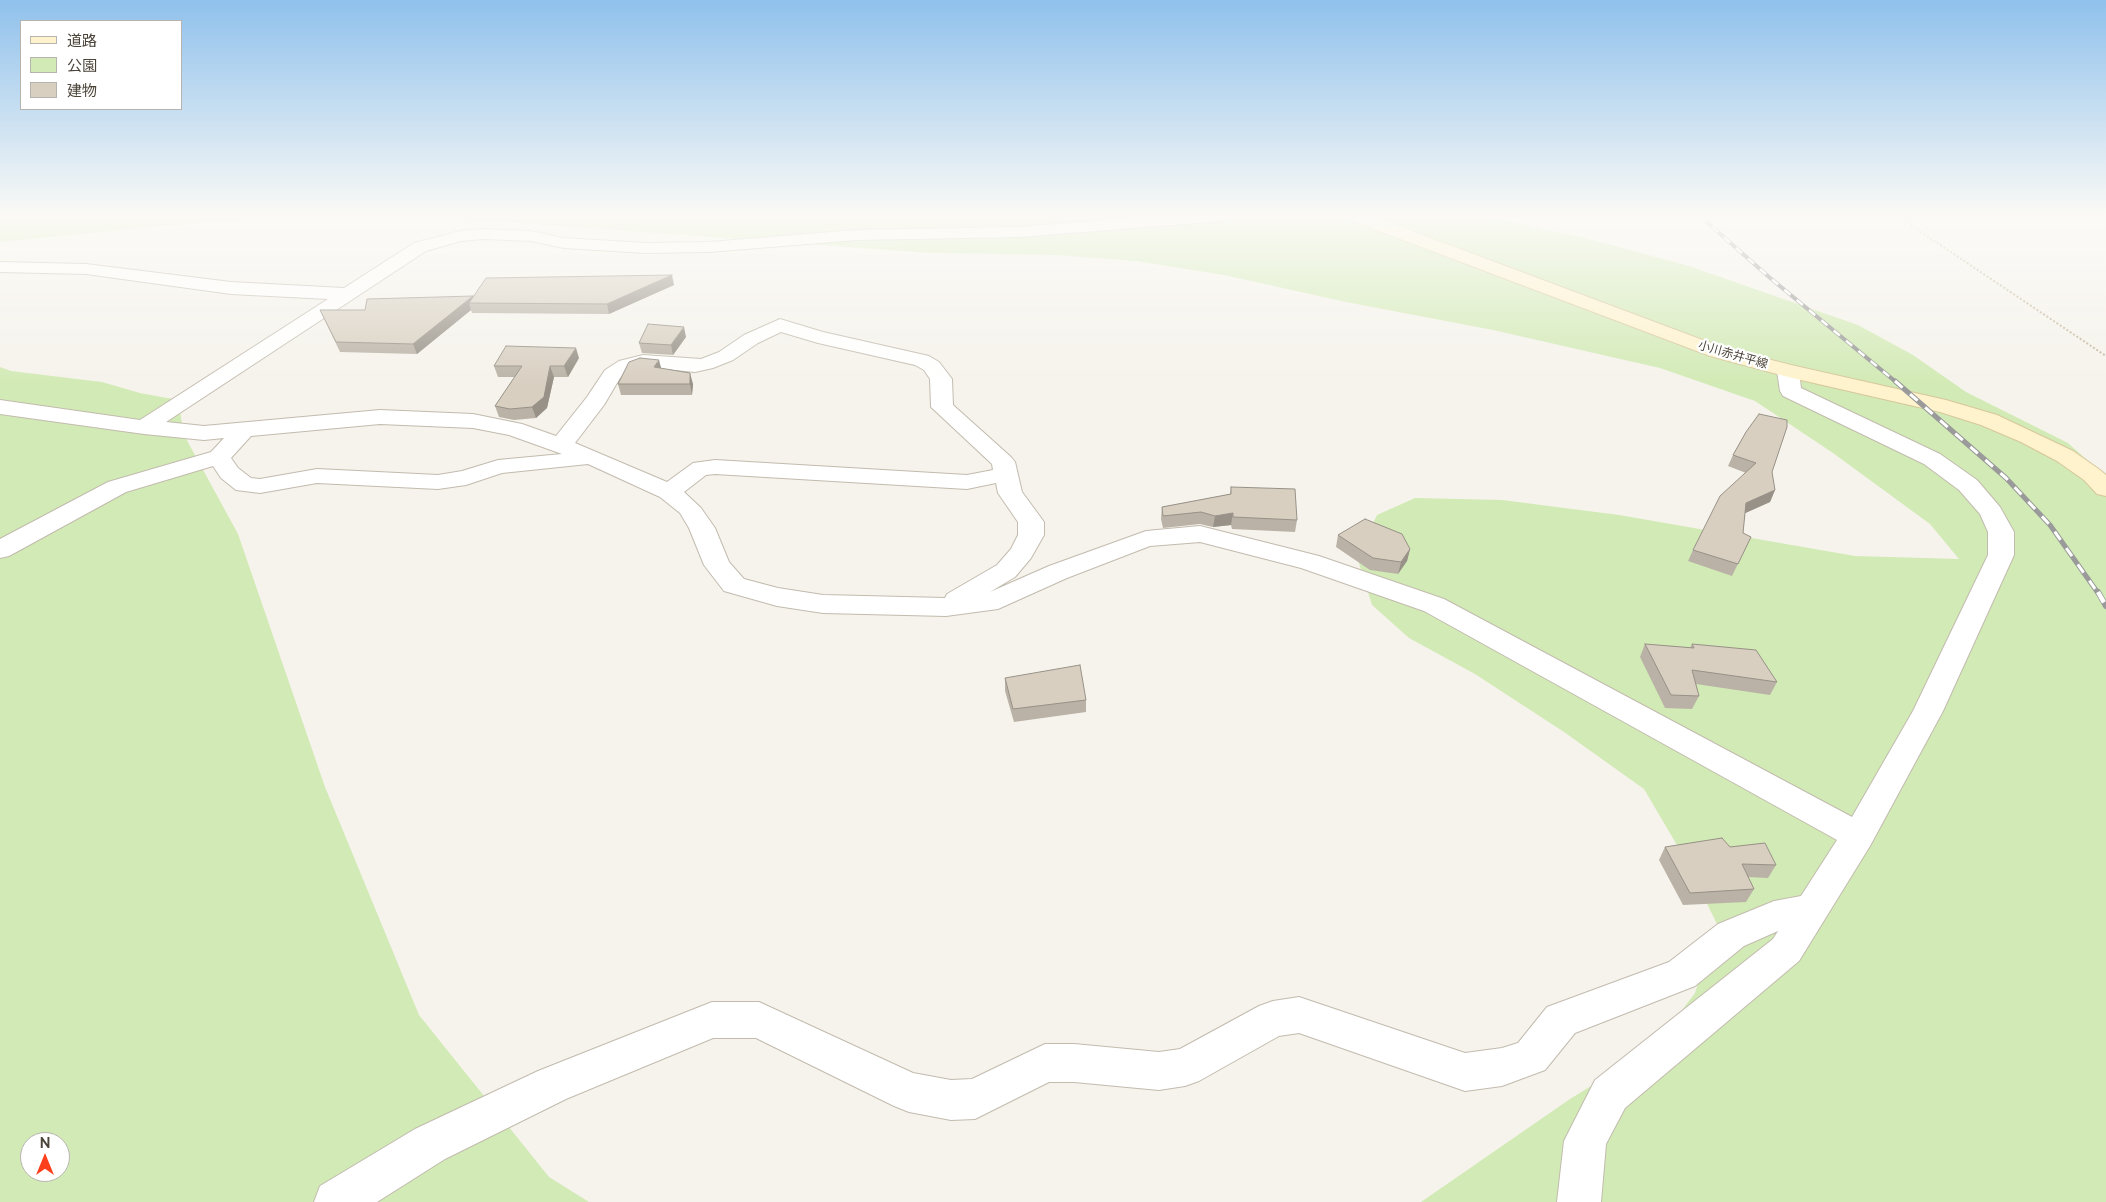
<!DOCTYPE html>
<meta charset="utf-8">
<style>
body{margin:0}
#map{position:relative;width:2106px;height:1202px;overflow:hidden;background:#f6f3ec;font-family:Raleway,"Noto Sans JP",sans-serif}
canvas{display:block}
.legend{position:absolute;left:20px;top:20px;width:162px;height:90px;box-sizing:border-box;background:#fff;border:1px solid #b7b4b0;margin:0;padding:6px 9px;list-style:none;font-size:15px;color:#4b4439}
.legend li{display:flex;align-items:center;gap:10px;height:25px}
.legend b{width:25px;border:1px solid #b7b4b0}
.north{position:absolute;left:20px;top:1132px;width:50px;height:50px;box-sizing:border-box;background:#fff;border:1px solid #b7b4b0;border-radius:50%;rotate:0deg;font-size:14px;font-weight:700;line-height:20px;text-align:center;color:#4b4439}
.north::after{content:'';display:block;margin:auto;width:18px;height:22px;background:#fc3f1d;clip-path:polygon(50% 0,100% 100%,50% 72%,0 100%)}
</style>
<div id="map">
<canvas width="2106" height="1202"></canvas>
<ul class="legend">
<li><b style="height:6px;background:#fff3cd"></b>道路</li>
<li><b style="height:14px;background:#d2eab5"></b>公園</li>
<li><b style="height:14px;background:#d8cfc1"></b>建物</li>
</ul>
<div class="north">N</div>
</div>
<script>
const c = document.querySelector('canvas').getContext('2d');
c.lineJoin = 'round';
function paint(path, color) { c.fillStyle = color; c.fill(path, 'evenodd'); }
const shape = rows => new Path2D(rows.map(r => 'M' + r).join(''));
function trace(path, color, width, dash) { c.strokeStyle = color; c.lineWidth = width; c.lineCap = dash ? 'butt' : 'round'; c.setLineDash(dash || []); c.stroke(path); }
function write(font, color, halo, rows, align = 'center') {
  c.font = font + ' Raleway,"Noto Sans JP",sans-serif'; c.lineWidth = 4.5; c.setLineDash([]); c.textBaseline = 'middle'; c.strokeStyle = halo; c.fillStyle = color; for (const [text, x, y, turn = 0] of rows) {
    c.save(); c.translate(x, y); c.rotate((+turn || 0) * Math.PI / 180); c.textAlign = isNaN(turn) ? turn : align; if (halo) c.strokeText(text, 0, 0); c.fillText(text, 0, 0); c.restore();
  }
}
paint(shape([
 [0,216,1484,216,1586,238,1689,266,1858,325,1913,355,1966,392,2068,443,2106,477,2106,1202,1421,1202,1570,1099,1654,1047,1695,993,1717,924,1684,857,1644,789,1564,732,1475,674,1409,638,1372,605,1357,557,1377,515,1415,498,1502,500,1619,515,1855,556,1959,559,1930,524,1833,453,1755,401,1660,368,1493,330,1346,302,1224,275,1136,261,1057,255,931,253,503,222,375,218,267,219,164,226,0,242],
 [0,367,11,371,102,382,140,393,178,400,184,435,238,534,325,787,419,1015,549,1177,589,1202,0,1202],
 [30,1142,60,1142,60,1172,30,1172]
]), '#d2eab5');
const street = shape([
 [1152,216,1228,216,1220,221,1021,237,856,240,709,252,646,253,564,248,531,241,483,239,461,241,426,251,166,422,204,426,380,410,473,414,522,424,556,436,587,397,605,370,619,361,643,355,701,359,719,352,744,335,780,319,823,332,929,356,939,362,952,379,953,405,1011,457,1015,462,1022,492,1044,522,1044,535,1031,558,1015,577,990,592,1049,566,1146,531,1200,526,1319,556,1444,599,1852,817,1913,711,1988,555,1988,532,1980,514,1959,490,1924,464,1783,396,1780,391,1777,371,1781,367,1788,365,1795,367,1799,371,1801,388,1940,454,1977,480,2000,507,2014,532,2014,555,1943,711,1870,846,1799,961,1625,1108,1606,1144,1601,1202,1557,1202,1564,1141,1595,1080,1773,939,1778,931,1744,946,1695,986,1575,1033,1545,1070,1502,1086,1465,1091,1299,1033,1279,1036,1199,1081,1185,1086,1159,1090,1074,1082,1049,1082,975,1119,951,1120,909,1112,894,1106,756,1038,713,1038,566,1099,445,1159,377,1202,314,1202,320,1186,415,1129,538,1071,712,1002,759,1002,913,1073,951,1080,972,1079,1045,1044,1074,1044,1159,1052,1180,1049,1259,1006,1273,1001,1299,997,1465,1053,1502,1048,1518,1043,1547,1007,1669,962,1718,924,1774,901,1801,896,1837,840,1424,611,1301,568,1200,542,1150,546,1067,578,998,609,946,616,823,613,777,606,724,591,704,565,689,528,680,513,660,497,588,464,502,473,466,485,438,489,317,483,260,493,236,490,221,478,213,466,126,492,9,556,0,558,0,539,108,482,211,452,224,438,204,440,144,434,0,414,0,400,140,420,328,299,231,294,86,274,0,272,0,262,86,264,231,282,344,288,414,243,460,231,483,229,531,231,564,238,646,243,709,242,856,230,1021,227,1152,216],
 [781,332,818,343,915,365,924,370,930,379,931,407,992,464,993,470,967,475,715,460,693,463,667,482,575,443,604,405,620,378,633,370,643,367,695,372,713,368,733,360,758,343,781,332],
 [380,424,473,428,509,435,562,454,498,460,462,471,438,475,317,469,260,479,251,478,238,468,231,458,251,436,380,424],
 [715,474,967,489,996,483,998,493,1018,522,1018,535,1011,549,997,565,947,594,945,598,823,595,778,588,744,579,729,562,715,528,701,508,684,492,706,475,715,474]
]);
const secondary = shape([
 [1348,216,1372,216,1724,348,1791,365,1946,400,1997,415,2073,451,2100,470,2106,475,2106,496,2097,494,2084,480,2057,461,2021,442,1981,425,1940,412,1788,377,1710,356,1350,220,1348,216]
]);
trace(street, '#c2bbae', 2);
trace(secondary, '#d6c79b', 2);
trace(shape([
 [1897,216,2106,356]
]), '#c4b79f', 2, [2, 2]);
paint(street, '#fff');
paint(secondary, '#fff3cd');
const railFar2 = shape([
 [1700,216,1769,277,1896,382]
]);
const railFar1 = shape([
 [1895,381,2006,478,2050,525,2098,593]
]);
const rail = shape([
 [2098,592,2106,606]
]);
trace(railFar2, '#9a9a9a', 4);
trace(railFar1, '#9a9a9a', 5);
trace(rail, '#9a9a9a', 6);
trace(railFar2, '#fff', 2.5, [8]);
trace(railFar1, '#fff', 3, [10]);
trace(rail, '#fff', 4.5, [12]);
paint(shape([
 [674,285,609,314,472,313,471,310,417,354,340,352,320,310,365,310,473,296],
 [686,337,673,355,642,353,639,343],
 [579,358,568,377,554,377,547,408,536,418,514,420,499,417,495,406,515,377,498,377,494,366],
 [661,368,693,384,692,395,621,395,618,384],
 [1746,432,1772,472,1775,490,1770,502,1745,513,1743,533,1751,537,1732,576,1688,561,1693,550,1746,473,1728,466,1733,455],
 [1231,487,1297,520,1295,532,1232,529,1231,525,1213,527,1200,524,1163,528,1161,519,1162,507,1230,494],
 [1338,535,1410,549,1407,561,1398,574,1370,570,1336,547],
 [1645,644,1690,648,1692,644,1777,682,1770,695,1696,684,1699,696,1692,709,1665,708,1640,657],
 [1005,678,1086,700,1086,712,1014,722,1005,691],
 [1665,847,1730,847,1776,865,1768,878,1748,877,1754,889,1746,902,1683,905,1659,860]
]), '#bab2a6');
paint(shape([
 [672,275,674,285,609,314,607,304],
 [473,296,476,303,469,303,471,310,417,354,413,344],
 [684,327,686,337,673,355,671,345],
 [576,348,579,358,568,377,564,366],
 [659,360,662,371,654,367],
 [550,366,554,377,547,408,536,418,532,407],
 [690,373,693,384,692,395,690,384],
 [1775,490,1770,502,1741,515,1746,503],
 [1233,513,1231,525,1213,527,1215,516],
 [1410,549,1407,561,1398,574,1401,562]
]), '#979187');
const building = shape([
 [672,275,607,304,469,303,486,278,672,275],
 [473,296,413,344,336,342,320,310,365,310,367,299,473,296],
 [648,324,684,327,671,345,639,343,648,324],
 [506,346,576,348,564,366,550,366,544,397,532,407,510,409,495,406,522,366,494,366,506,346],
 [640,358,659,360,654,367,690,373,690,384,618,384,629,362,640,358],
 [1759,414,1787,420,1787,427,1772,472,1775,490,1746,503,1743,533,1751,537,1738,564,1693,550,1720,496,1756,463,1733,455,1746,432,1759,414],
 [1231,487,1295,489,1297,520,1233,517,1233,513,1215,516,1201,512,1163,516,1162,507,1231,494,1231,487],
 [1365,519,1402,534,1410,549,1401,562,1373,558,1338,535,1365,519],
 [1645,644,1694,648,1692,644,1756,650,1777,682,1692,670,1699,696,1671,695,1645,644],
 [1080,665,1086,700,1013,709,1005,678,1080,665],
 [1722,838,1730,847,1765,843,1776,865,1742,864,1754,889,1690,893,1665,847,1722,838]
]);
paint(building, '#d8cfc1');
trace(building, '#979187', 1);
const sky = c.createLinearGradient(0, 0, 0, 385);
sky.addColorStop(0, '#8fc1ec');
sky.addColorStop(0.56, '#fbfaf6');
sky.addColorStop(1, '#fbfaf600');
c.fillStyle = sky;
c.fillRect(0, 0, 2106, 385);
write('12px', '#4b4439', '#fff', [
 ["小川赤井平線",1733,355,16]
]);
</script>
